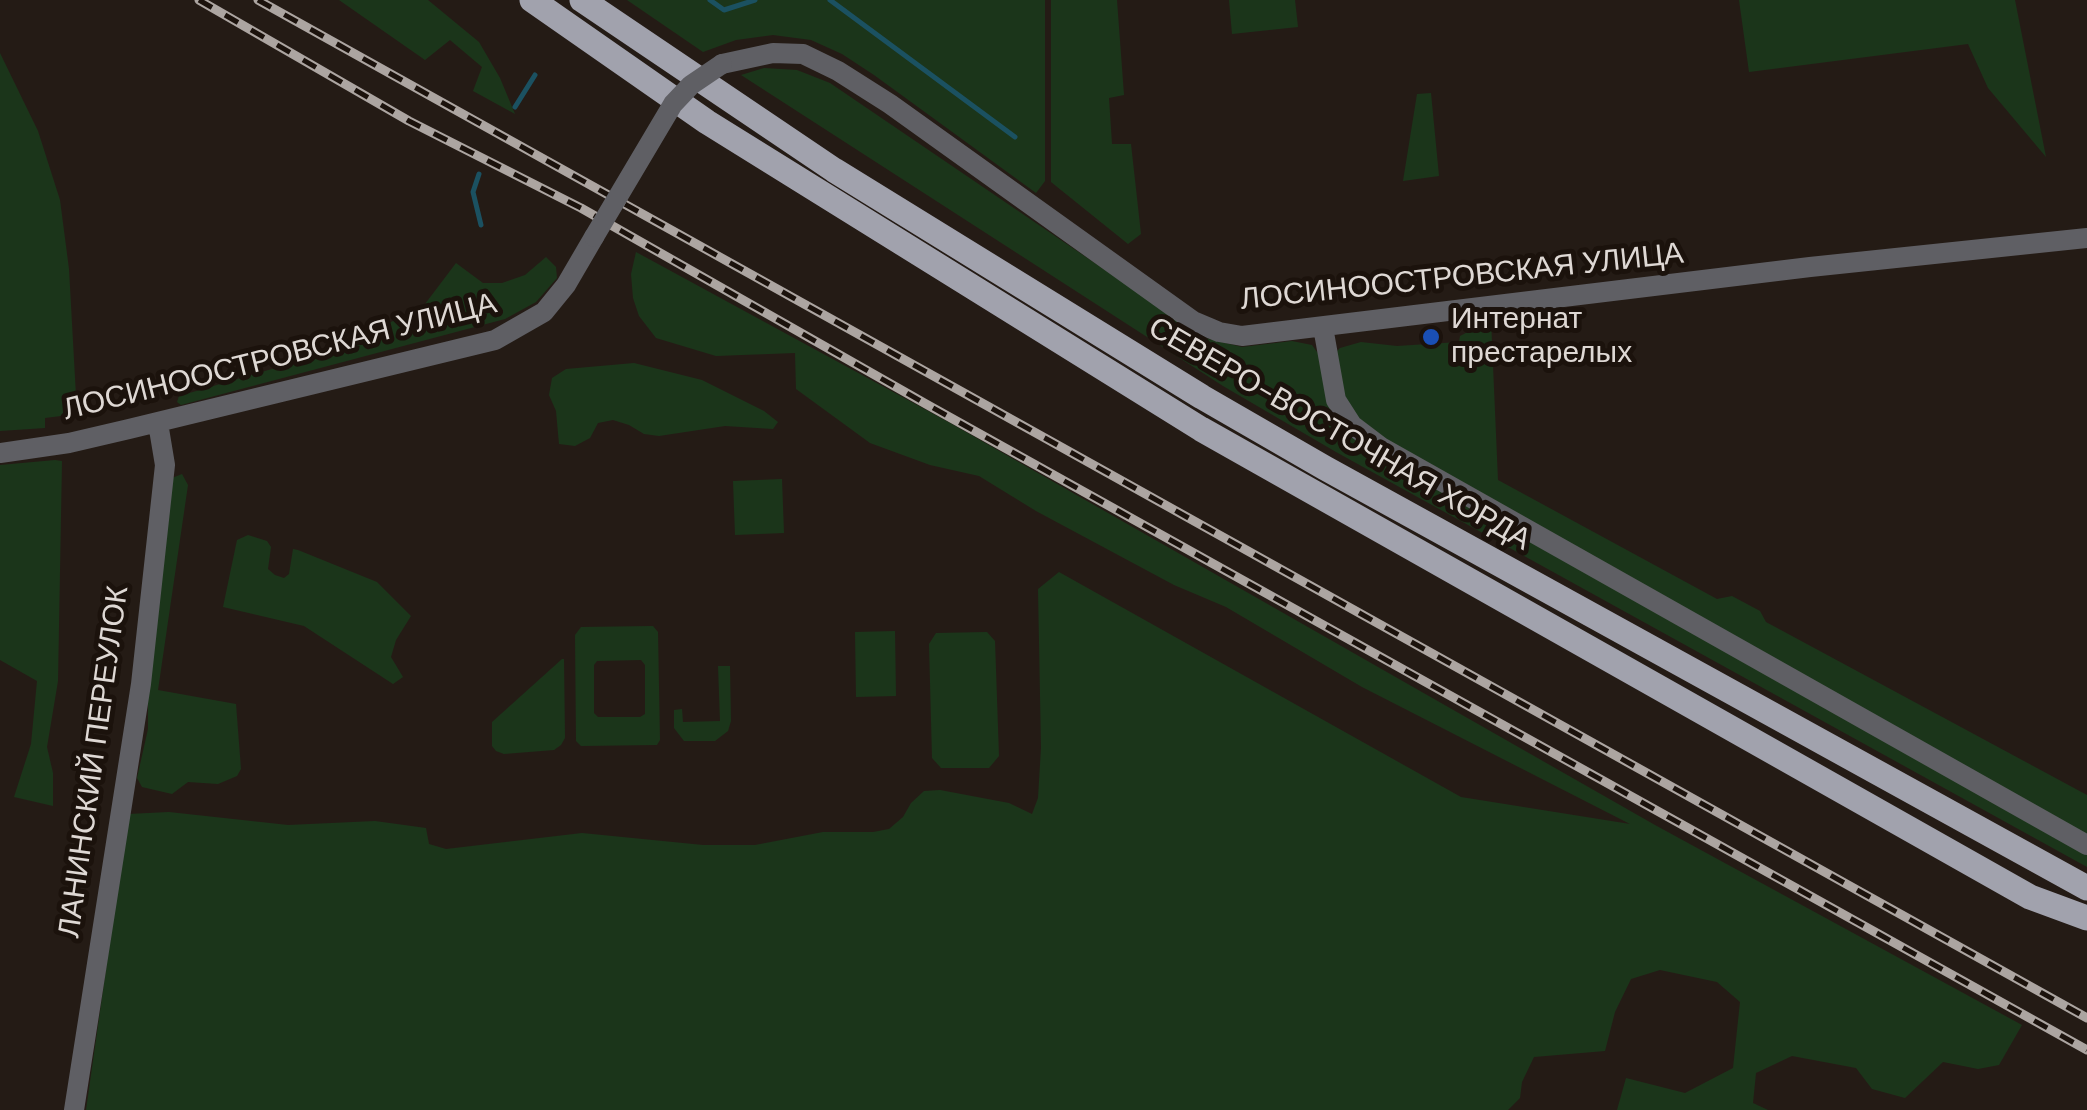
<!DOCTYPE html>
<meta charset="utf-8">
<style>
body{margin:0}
canvas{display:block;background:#241b15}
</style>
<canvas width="2087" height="1110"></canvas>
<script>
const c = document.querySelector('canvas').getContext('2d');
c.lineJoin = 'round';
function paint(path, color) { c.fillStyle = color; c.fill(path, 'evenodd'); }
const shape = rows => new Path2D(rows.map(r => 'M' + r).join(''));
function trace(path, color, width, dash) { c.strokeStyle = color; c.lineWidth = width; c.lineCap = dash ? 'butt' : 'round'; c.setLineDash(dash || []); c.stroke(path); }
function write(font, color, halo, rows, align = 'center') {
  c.font = font + ' "DM Sans",sans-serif'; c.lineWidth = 10; c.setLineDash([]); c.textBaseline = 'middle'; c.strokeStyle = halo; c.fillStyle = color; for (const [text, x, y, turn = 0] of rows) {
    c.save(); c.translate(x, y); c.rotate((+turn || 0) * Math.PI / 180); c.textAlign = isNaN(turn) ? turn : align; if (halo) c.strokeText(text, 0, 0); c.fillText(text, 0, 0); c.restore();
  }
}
paint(shape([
 [339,0,428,0,479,42,500,78,515,114,473,91,482,67,450,40,425,60],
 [627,0,1045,0,1045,181,1036,193,874,75,842,54,811,40,773,35,736,40,703,52],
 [1051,0,1117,0,1124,95,1109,98,1112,144,1131,144,1141,234,1128,244,1051,182],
 [1229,0,1295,0,1298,27,1232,34],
 [1739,0,2015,0,2046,157,1988,88,1968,44,1749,72],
 [0,53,38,131,60,200,69,269,77,414,45,418,45,428,0,431],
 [764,68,797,70,830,83,1205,338,1242,347,1292,341,1312,345,1320,356,1339,417,2087,850,2087,867,1336,452,1223,386,741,75],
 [1431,93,1439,176,1403,181,1417,94],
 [636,252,952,424,1655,825,2022,1025,1999,1065,1978,1069,1943,1062,1905,1098,1872,1089,1856,1068,1792,1056,1756,1073,1753,1103,1768,1110,1617,1110,1626,1078,1685,1093,1733,1068,1740,1002,1717,982,1660,970,1631,979,1615,1012,1605,1051,1534,1057,1522,1082,1520,1098,1508,1110,86,1110,128,814,169,812,288,825,375,821,426,828,429,844,446,849,582,833,703,845,755,845,823,832,873,832,889,829,903,817,911,803,924,791,940,790,1009,803,1032,814,1038,798,1041,748,1038,589,1059,572,1461,797,1630,824,1362,687,1226,607,1174,585,1036,511,979,476,930,465,870,443,796,389,795,353,716,356,656,338,639,316,633,298,631,274],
 [546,257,556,267,557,278,536,302,505,319,181,405,177,402,179,396,313,357,422,308,456,263,483,283,502,283,525,275],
 [1491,320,1498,480,1717,599,1732,596,1760,611,1766,622,2087,795,2087,836,1384,443,1347,412,1335,353,1340,348,1361,342,1397,346,1459,342,1460,336],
 [634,363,702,380,764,411,778,422,773,429,725,426,659,436,644,434,629,425,613,420,598,423,590,438,575,446,559,444,556,411,549,395,552,378,566,369],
 [55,460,62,461,58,681,47,747,53,773,53,806,14,797,31,744,37,681,0,660,0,465],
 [182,474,188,485,158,690,236,704,241,769,237,776,218,784,188,782,172,794,142,787,137,778,148,729,148,679,172,478],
 [782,479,784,533,735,535,733,481],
 [248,535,267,541,271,547,268,569,275,575,284,578,289,574,293,549,298,550,377,582,411,616,396,640,391,657,403,677,393,684,304,626,223,607,237,540],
 [653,626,658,632,660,740,657,745,581,746,576,741,575,635,581,627],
 [641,660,645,665,645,714,640,717,598,717,594,713,594,665,597,661],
 [895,631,896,696,856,697,855,632],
 [987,632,995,641,999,756,989,768,941,768,932,758,929,644,936,633],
 [562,659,564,659,565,738,561,745,554,750,504,754,496,751,492,746,492,722],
 [718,666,730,666,731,721,728,731,715,741,684,741,674,728,674,710,682,709,683,722,720,721]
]), '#1b351a');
trace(shape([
 [710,0,724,10,755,0],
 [830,0,1015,137],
 [515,107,535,75],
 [479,174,473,192,481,225]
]), '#1b5161', 5);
trace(shape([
 [722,64,773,53,803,54,838,71,890,104,1193,321,1219,332,1242,336,1810,267,2087,238],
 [1323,327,1336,400,1352,425,1381,447,2087,845],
 [0,453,69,443,129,429,495,340,544,312,566,285,594,237],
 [74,1110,141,684,165,465,158,423]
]), '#5f5f64', 20);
trace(shape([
 [532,0,707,122,1201,429,2030,897,2087,918],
 [582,0,834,170,1202,397,1325,468,2087,888]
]), '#a1a2ad', 25);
const rail = shape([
 [199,0,409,121,581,208,926,404,2087,1050],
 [258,0,2087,1018]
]);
trace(rail, '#aca5a1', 9);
trace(rail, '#1b120c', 5, [15]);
trace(shape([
 [594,237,673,104,691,85,722,64]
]), '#5f5f64', 20);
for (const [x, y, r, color] of [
 [1431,337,10,"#1a4fb4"]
]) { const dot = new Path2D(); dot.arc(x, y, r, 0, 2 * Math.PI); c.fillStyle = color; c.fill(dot); trace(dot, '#1b120c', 4); }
write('30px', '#ded8d4', '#1b120c', [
 ["ЛОСИНООСТРОВСКАЯ УЛИЦА",1462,278,-6],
 ["ЛОСИНООСТРОВСКАЯ УЛИЦА",280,358,-14],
 ["СЕВЕРО-ВОСТОЧНАЯ ХОРДА",1339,435,30],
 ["ЛАНИНСКИЙ ПЕРЕУЛОК",95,762,-82]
]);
write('30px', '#ded8d4', '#1b120c', [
 ["Интернат",1451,320],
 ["престарелых",1451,354]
], 'left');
</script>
